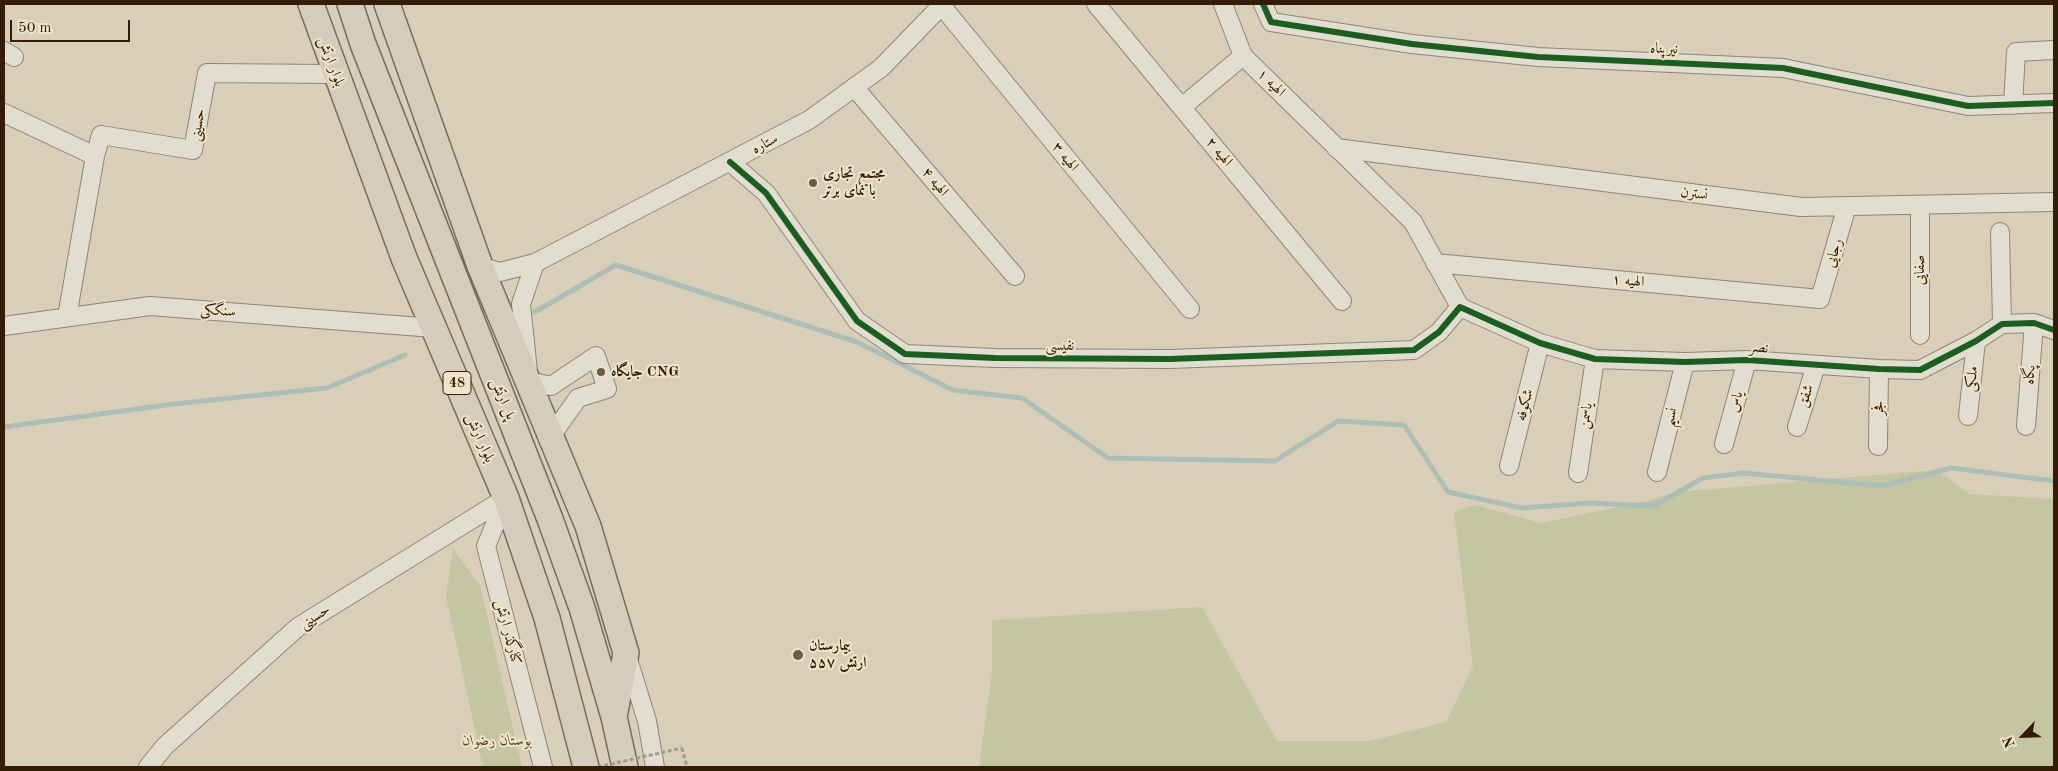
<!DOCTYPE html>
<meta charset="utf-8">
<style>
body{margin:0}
#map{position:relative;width:2058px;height:771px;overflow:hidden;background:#d9cfb9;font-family:"Old Standard TT",serif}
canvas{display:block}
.frame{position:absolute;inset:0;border:5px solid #341c06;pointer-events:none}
.north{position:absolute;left:1998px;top:711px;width:50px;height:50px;-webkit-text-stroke:4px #efe4c9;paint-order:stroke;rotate:246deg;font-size:14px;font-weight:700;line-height:20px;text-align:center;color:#341c06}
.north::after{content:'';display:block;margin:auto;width:18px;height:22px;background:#341c06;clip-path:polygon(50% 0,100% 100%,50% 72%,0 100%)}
.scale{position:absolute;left:10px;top:20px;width:120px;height:22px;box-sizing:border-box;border:2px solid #341c06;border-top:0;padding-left:6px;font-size:15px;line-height:18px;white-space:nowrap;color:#341c06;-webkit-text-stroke:4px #efe4c9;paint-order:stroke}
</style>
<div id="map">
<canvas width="2058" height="771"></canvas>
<div class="frame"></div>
<div class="north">N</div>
<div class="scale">50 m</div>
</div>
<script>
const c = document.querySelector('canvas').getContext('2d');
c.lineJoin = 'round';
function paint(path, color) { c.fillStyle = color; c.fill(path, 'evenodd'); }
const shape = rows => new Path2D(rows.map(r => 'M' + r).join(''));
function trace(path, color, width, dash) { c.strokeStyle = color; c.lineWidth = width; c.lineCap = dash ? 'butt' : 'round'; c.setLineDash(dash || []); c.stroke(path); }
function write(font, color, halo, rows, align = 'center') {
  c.font = font + ' "Old Standard TT",Amiri,serif'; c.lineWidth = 4; c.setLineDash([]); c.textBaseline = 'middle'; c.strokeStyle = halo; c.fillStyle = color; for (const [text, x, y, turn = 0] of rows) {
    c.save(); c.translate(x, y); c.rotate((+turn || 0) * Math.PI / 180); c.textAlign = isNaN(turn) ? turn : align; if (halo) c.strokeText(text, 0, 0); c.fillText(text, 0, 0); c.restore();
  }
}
paint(shape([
 [1936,470,1970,494,2054,499,2054,767,979,767,992,673,992,620,1202,607,1277,741,1370,741,1446,722,1473,666,1454,512,1475,505,1541,523,1646,501,1676,492],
 [453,549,480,585,522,767,483,767,446,596]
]), '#c3c6a1');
trace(shape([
 [535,312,616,265,857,342,953,390,1022,398,1108,458,1275,461,1338,421,1404,425,1448,492,1522,508,1589,503,1654,506,1703,478,1744,473,1882,486,1951,468,2054,481],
 [4,427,174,404,327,388,405,355]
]), '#adbeb6', 5);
const minor = shape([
 [1096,4,1342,301],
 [1223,4,1243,56,1413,222,1460,307],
 [1263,4,1271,22,1412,44,1538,57,1783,68,1968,106,2054,103],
 [941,5,1190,309],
 [4,51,14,57],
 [854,87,1015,276],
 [2013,105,2016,52,2054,50],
 [1182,107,1243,56],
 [4,113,95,156],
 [1336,148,1801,207,2054,202],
 [730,162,766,193,857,321,905,354,995,358,1170,359,1414,350,1439,332,1460,307],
 [2000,232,2002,324],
 [535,263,521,304,529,381,551,386,596,356,607,389,578,398,551,436],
 [1435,263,1820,299,1847,206],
 [480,266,500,272,535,263,809,120,881,68,943,4],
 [1460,307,1540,343,1595,359,1685,362,1747,360,1879,369,1920,370,1976,341,2002,324,2034,323,2054,330],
 [67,317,95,156,101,135,193,150,207,73,336,74],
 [4,326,150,306,434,328],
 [1920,335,1920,205],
 [1968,416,1976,341],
 [2026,426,2034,323],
 [1797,427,1816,365],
 [1724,444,1747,360],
 [1878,446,1879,369],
 [1509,466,1540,343],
 [1657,472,1685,362],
 [1578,473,1595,359],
 [506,498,486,546,543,767],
 [627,656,647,721,655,767],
 [148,767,165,746,298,627,506,498]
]);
const highway = shape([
 [311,4,404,258,506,498,547,618,586,767],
 [350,4,363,44,550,519,582,608,614,717,625,767],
 [387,4,480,266,588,526,626,653,615,712]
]);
trace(minor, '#8e8576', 20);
trace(highway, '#766d5f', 28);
trace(shape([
 [682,748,687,767]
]), '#a19a8f', 3, [4, 2.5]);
trace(minor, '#e2ddd1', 18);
trace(highway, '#d6ccbc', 25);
trace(shape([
 [598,767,682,748]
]), '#a19a8f', 3, [4, 2.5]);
trace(shape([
 [1263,4,1271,22,1412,44,1538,57,1783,68,1968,106,2054,103],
 [730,162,766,193,857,321,905,354,995,358,1170,359,1414,350,1439,332,1460,307,1540,343,1595,359,1685,362,1747,360,1879,369,1920,370,1976,341,2002,324,2034,323,2054,330]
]), '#1b5e20', 6);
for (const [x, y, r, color] of [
 [813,183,5,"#6e5b45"],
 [601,372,5,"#6e5b45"],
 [798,655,6,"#6e5b45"]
]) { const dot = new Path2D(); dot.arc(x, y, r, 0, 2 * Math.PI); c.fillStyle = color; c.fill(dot); trace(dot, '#efe4c9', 2); }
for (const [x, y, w] of [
 [457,383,28]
]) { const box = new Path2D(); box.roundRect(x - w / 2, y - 11.5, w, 23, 4); c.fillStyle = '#efe4c9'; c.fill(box); trace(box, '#341c06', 1); }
write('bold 14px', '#341c06', null, [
 ["48",457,383]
]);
write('15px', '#341c06', '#efe4c9', [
 ["نیرپناه",1664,49,2],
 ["بلوار ارتش",331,62,70],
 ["الهیه ۱",1271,83,44],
 ["حسینی",198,125,-80],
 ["ستاره",765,144,-28],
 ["الهیه ۲",1219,152,50],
 ["الهیه ۳",1065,157,51],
 ["الهیه ۴",935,182,50],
 ["نسترن",1694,194,7],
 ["رجایی",1834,253,-74],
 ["صفایی",1920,270,-90],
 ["الهیه ۱",1628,281,5],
 ["سنگکی",218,311,4],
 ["نفیسی",1060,346],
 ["نصر",1759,348,4],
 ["پگاه",2030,375,-86],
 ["ملکی",1972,379,-84],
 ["شفق",1806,396,-73],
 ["پل ارتش",503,399,67],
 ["یاس",1736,402,-75],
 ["شکوفه",1525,405,-76],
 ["فجر",1879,408,-89],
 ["یاسمن",1586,416,-81],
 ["نسیم",1671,417,-76],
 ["بلوار ارتش",480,438,67],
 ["حسینی",315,617,-33],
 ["کنارگذر ارتش",508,632,76]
]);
write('bold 15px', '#341c06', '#efe4c9', [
 ["مجتمع تجاری",823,174],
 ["با نمای برتر",823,191],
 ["جایگاه CNG",611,372],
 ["بیمارستان",809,646],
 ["۵۵۷ ارتش",809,663]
], 'left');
write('italic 15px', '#5a4d2e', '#efe4c9', [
 ["بوستان رضوان",497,741]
]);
</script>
